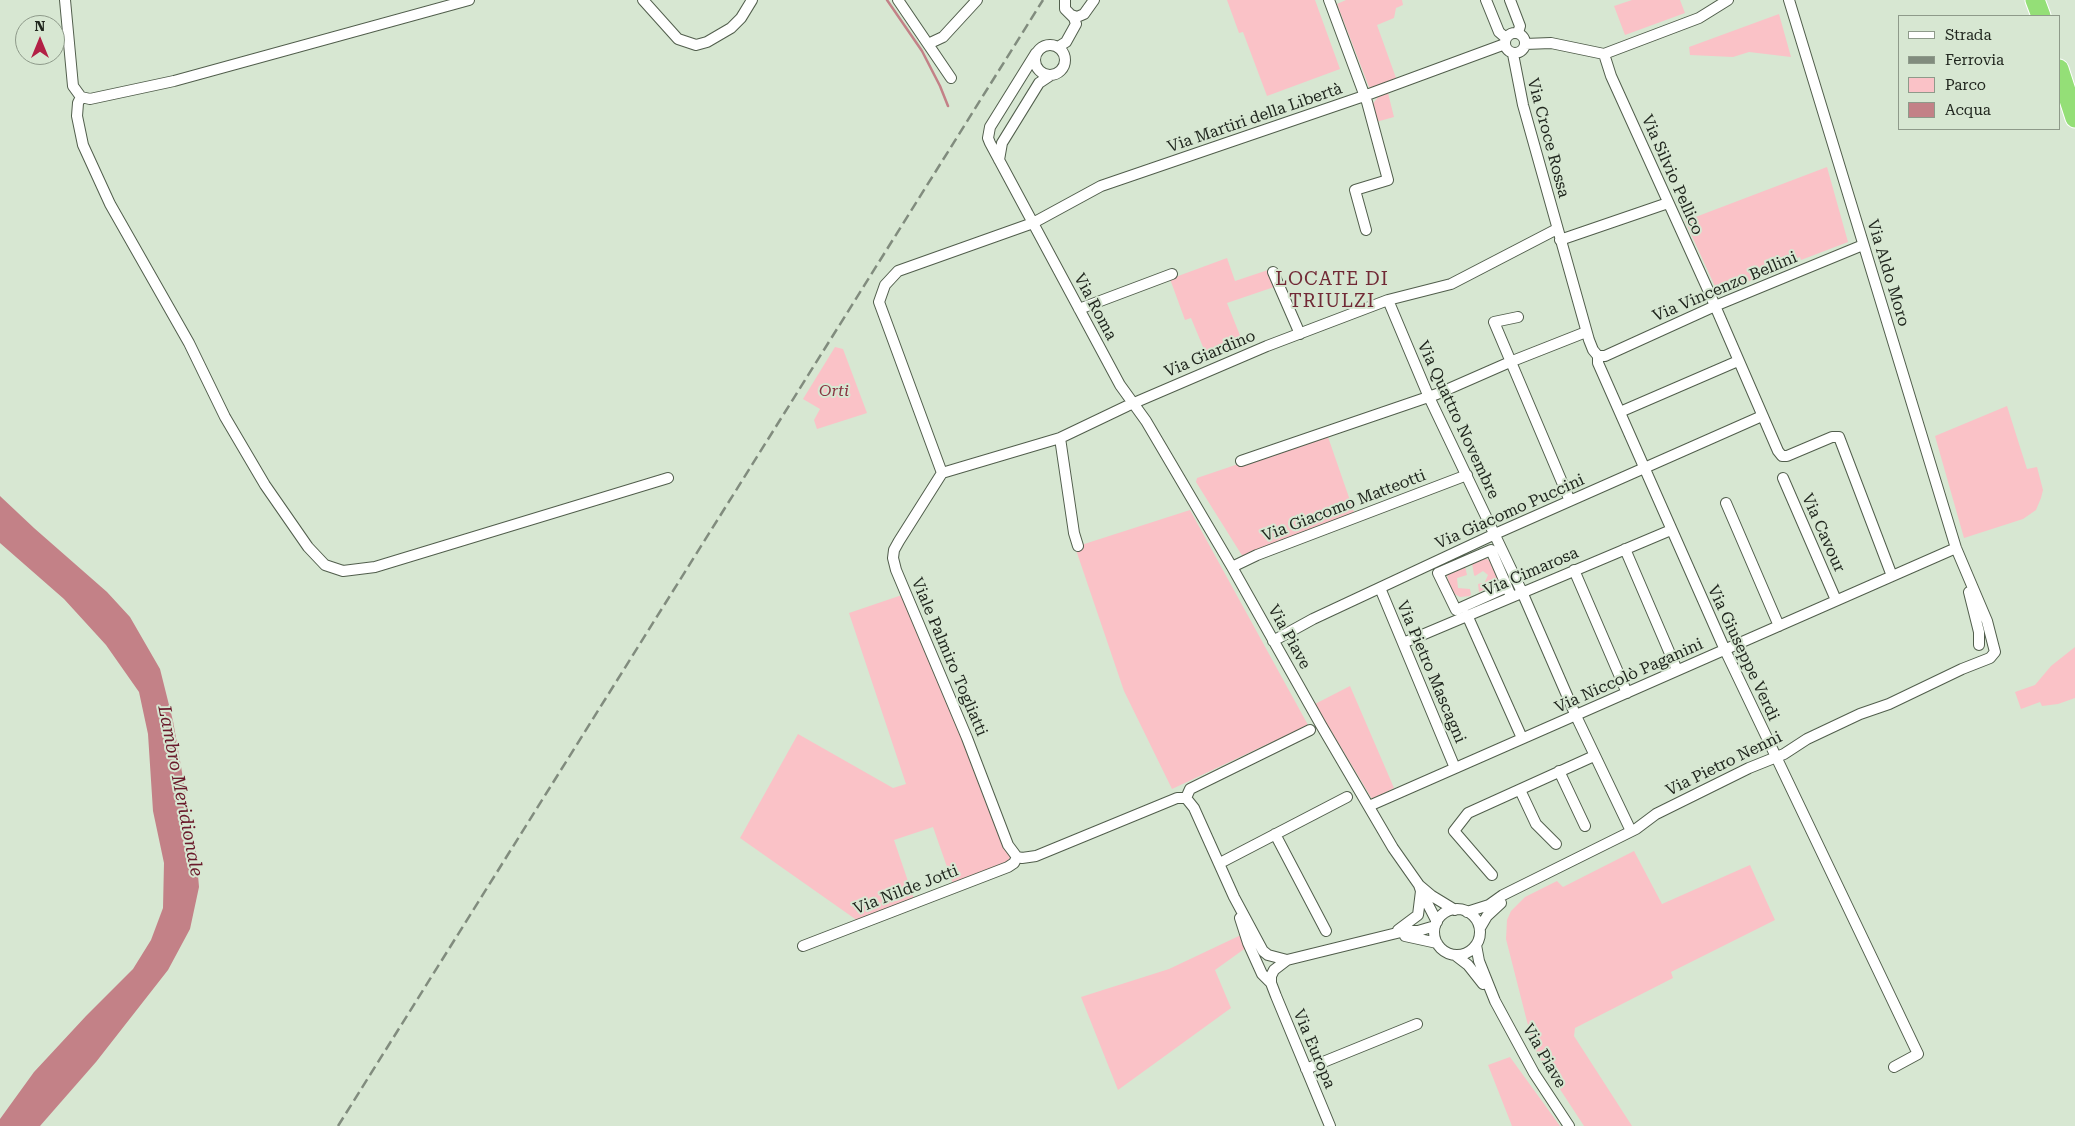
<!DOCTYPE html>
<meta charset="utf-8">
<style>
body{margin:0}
#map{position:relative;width:2075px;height:1126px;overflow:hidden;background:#d7e7d2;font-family:"Roboto Serif",serif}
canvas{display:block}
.legend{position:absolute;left:1898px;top:15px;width:162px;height:115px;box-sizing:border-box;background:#d7e7d2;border:1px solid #8e9a8a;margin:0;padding:6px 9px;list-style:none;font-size:15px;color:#21271f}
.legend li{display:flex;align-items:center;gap:10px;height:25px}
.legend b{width:25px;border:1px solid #8e9a8a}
.north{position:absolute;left:15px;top:15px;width:50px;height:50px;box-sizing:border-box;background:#d7e7d2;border:1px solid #8e9a8a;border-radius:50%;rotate:0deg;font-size:14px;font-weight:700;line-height:20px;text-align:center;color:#21271f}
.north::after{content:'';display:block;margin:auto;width:18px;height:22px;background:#b22045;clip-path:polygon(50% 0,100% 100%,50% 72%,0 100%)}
</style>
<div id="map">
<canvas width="2075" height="1126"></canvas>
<ul class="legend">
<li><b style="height:6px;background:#fff"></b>Strada</li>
<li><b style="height:6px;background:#818c7e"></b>Ferrovia</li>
<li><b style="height:14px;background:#fac2c7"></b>Parco</li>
<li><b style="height:14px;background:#c38187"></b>Acqua</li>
</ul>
<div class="north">N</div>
</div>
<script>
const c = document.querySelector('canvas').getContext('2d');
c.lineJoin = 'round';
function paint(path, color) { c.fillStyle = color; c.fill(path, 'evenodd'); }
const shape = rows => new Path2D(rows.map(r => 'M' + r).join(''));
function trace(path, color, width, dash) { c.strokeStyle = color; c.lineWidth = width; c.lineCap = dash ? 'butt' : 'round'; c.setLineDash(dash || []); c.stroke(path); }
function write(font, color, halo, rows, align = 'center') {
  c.font = font + ' "Roboto Serif",serif'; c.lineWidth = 4; c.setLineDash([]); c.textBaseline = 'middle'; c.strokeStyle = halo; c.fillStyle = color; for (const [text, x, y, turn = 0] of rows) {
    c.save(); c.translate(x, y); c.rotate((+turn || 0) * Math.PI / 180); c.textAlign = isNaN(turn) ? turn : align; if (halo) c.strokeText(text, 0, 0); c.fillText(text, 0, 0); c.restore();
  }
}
paint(shape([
 [1227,0,1315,0,1340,69,1267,96,1243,32,1239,33],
 [1346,0,1402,0,1403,5,1396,8,1394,18,1377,25,1396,78,1375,87,1369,87,1337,4],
 [1632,0,1680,0,1685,13,1625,35,1614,6],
 [1779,14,1791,57,1749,52,1733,57,1690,55,1689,47],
 [1388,93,1394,117,1376,122,1372,105,1378,97],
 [1827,167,1848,242,1801,260,1800,257,1759,273,1760,277,1718,293,1685,221],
 [1227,258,1235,281,1268,270,1274,287,1227,303,1243,343,1208,359,1191,318,1185,320,1170,279],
 [835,347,843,349,867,413,817,429,814,420,820,409,803,399],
 [2007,406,2027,469,2037,467,2043,490,2041,498,2036,510,2023,519,1964,538,1935,436],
 [1327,434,1354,512,1243,557,1196,482,1197,478],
 [1190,510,1308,725,1172,789,1124,691,1075,547],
 [1480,559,1487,559,1491,562,1497,574,1497,581,1494,585,1479,592,1478,584,1482,583,1484,584,1488,575,1483,571,1475,576,1474,575,1472,563],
 [1465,566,1467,575,1457,578,1458,588,1470,589,1471,594,1470,596,1460,597,1451,592,1447,575,1449,571],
 [902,595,1011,856,1006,864,953,884,933,827,894,840,914,899,858,921,740,838,798,734,893,788,906,784,849,613],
 [2075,647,2075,698,2058,704,2042,706,2040,702,2021,709,2015,692,2035,685,2051,666],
 [1350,686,1394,788,1372,799,1315,704],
 [1634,851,1662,904,1750,865,1775,920,1671,972,1673,978,1575,1028,1574,1036,1632,1126,1584,1126,1537,1054,1532,1041,1506,939,1507,920,1511,911,1525,897,1557,881,1563,887],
 [1241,935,1247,947,1215,970,1231,1008,1118,1090,1081,997,1169,969],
 [1510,1057,1560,1126,1512,1126,1488,1065]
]), '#fac2c7');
paint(shape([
 [0,496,34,528,107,592,130,617,160,669,173,721,196,852,199,887,190,929,168,970,96,1062,40,1126,0,1126,0,1119,34,1072,86,1016,133,969,151,940,163,908,164,863,153,811,148,734,139,692,106,645,64,599,0,543]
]), '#c38187');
trace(shape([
 [887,0,922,51,940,86,948,106]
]), '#c38187', 2.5);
const street = shape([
 [65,0,73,86,81,97,90,99,174,81,469,0],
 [643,0,678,39,696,45,707,42,731,28,741,18,752,0],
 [898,0,951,78],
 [1329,0,1367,102,1388,180,1355,190,1366,230],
 [1486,0,1499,32,1506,38],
 [1510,0,1520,26,1518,33],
 [1071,15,1077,17,1084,14,1094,0],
 '1505 43a10 10 0 1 1 20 0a10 10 0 1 1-20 0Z',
 [928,44,943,37,977,0],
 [1525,44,1551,43,1604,54,1699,18,1728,0],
 '1035 60a15 15 0 1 1 30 0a15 15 0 1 1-30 0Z',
 [1058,47,1066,42,1076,24,1074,18,1065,9,1065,0],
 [1036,53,990,127,988,138,990,143,1120,385,1146,421,1232,567,1321,725,1393,848,1419,885,1432,896,1455,910],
 [1513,54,1523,105,1589,340,1593,350,1598,356,1598,363,1725,650,1918,1054,1894,1067],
 [1604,54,1611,76,1709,292,1778,451,1782,456,1787,456,1832,437,1839,437,1892,576],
 [81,97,78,103,77,116,83,145,110,204,189,343,225,417,265,485,308,547,325,565,343,571,375,567,668,478],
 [999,160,1002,143,1039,83,1051,75],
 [1560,240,1668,203],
 [1273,272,1300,334],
 [1388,300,1428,395,1522,592,1576,716,1631,831],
 [1079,309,1172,274],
 [1518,317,1494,322,1570,501],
 [1598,356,1605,356,1715,306,1863,245],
 [1620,412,1738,361],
 [1060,438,1074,533,1078,546],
 [1241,461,1437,394,1510,362,1586,332],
 [942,473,879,302,885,285,898,271,1033,223,1101,186,1364,96,1505,44],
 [942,473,1060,438,1127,406,1267,346,1388,300,1451,284,1557,229],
 [942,473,899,541,894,550,893,558,896,570,967,738,1008,845,1017,857],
 [1783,478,1836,600],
 [1726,503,1779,626],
 [1625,549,1677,670],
 [1232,567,1257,555,1467,475],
 [1574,570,1627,693],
 [1507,587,1456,610,1438,573,1491,550,1494,557,1511,596],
 [1380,588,1455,768],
 [1969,592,1979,632,1979,645],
 [1467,615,1522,738],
 [1273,641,1313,619,1495,534,1762,416],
 [1403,643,1671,530],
 [1559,771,1585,826],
 [1520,790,1536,824,1556,844],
 [1186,798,1194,808,1234,897,1263,951,1268,955,1287,960],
 [1186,798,1190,789,1310,730],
 [1369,806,1956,548],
 [1275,834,1326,931],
 [1017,857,1022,858,1036,856,1177,798,1186,798],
 [1220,863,1347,797],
 [1492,875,1454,831,1468,813,1594,756],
 [1421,891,1437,922],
 '1434 932a23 23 0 1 1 46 0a23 23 0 1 1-46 0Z',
 [1467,912,1489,905,1503,895,1636,829,1656,814,1749,768,1784,754,1807,739,1860,714,1889,704,1962,669,1990,658,1995,652,1987,621,1956,548,1789,0],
 [1240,918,1248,943,1262,974,1271,983],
 [1480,928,1487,916,1501,903],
 [1398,930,1418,915,1421,891,1419,885],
 [1405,936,1437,943],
 [1476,945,1479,961,1495,1001,1534,1073,1569,1126],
 [803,946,1008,867,1014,863,1017,857],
 [1455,955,1468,965,1483,984],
 [1306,1069,1417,1024],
 [1330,1126,1276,996,1271,983,1271,976,1274,970,1287,960,1405,931,1418,931,1435,926]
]);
const highway = shape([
 [2035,0,2041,16],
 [2059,69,2075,118]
]);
trace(street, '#515e4c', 12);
trace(highway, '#fff', 21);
trace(street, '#fff', 10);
trace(highway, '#94df77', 19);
trace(shape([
 [338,1126,1043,0]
]), '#818c7e', 2.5, [10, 5]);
write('16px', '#21271f', '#d7e7d2', [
 ["Via Martiri della Libertà",1255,118,-19],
 ["Via Croce Rossa",1548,138,75],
 ["Via Silvio Pellico",1672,175,66],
 ["Via Aldo Moro",1888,273,73],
 ["Via Vincenzo Bellini",1725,287,-23],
 ["Via Roma",1095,307,62],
 ["Via Giardino",1210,354,-23],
 ["Via Quattro Novembre",1458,420,65],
 ["Via Giacomo Matteotti",1344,506,-21],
 ["Via Giacomo Puccini",1510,512,-24],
 ["Via Cavour",1823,533,66],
 ["Via Cimarosa",1531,572,-23],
 ["Via Piave",1289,637,61],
 ["Via Giuseppe Verdi",1743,653,65],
 ["Viale Palmiro Togliatti",949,657,67],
 ["Via Pietro Mascagni",1431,672,67],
 ["Via Niccolò Paganini",1629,676,-24],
 ["Via Pietro Nenni",1724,764,-26],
 ["Via Nilde Jotti",906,890,-21],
 ["Via Europa",1314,1049,67],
 ["Via Piave",1544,1056,60]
]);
write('italic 16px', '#883542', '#d7e7d2', [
 ["Orti",834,391]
]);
write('italic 18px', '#69192a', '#d7e7d2', [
 ["Lambro Meridionale",180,791,79]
]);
c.letterSpacing = '1px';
write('19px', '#712a36', '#d7e7d2', [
 ["LOCATE DI",1332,279],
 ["TRIULZI",1332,301]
]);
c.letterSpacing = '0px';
</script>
